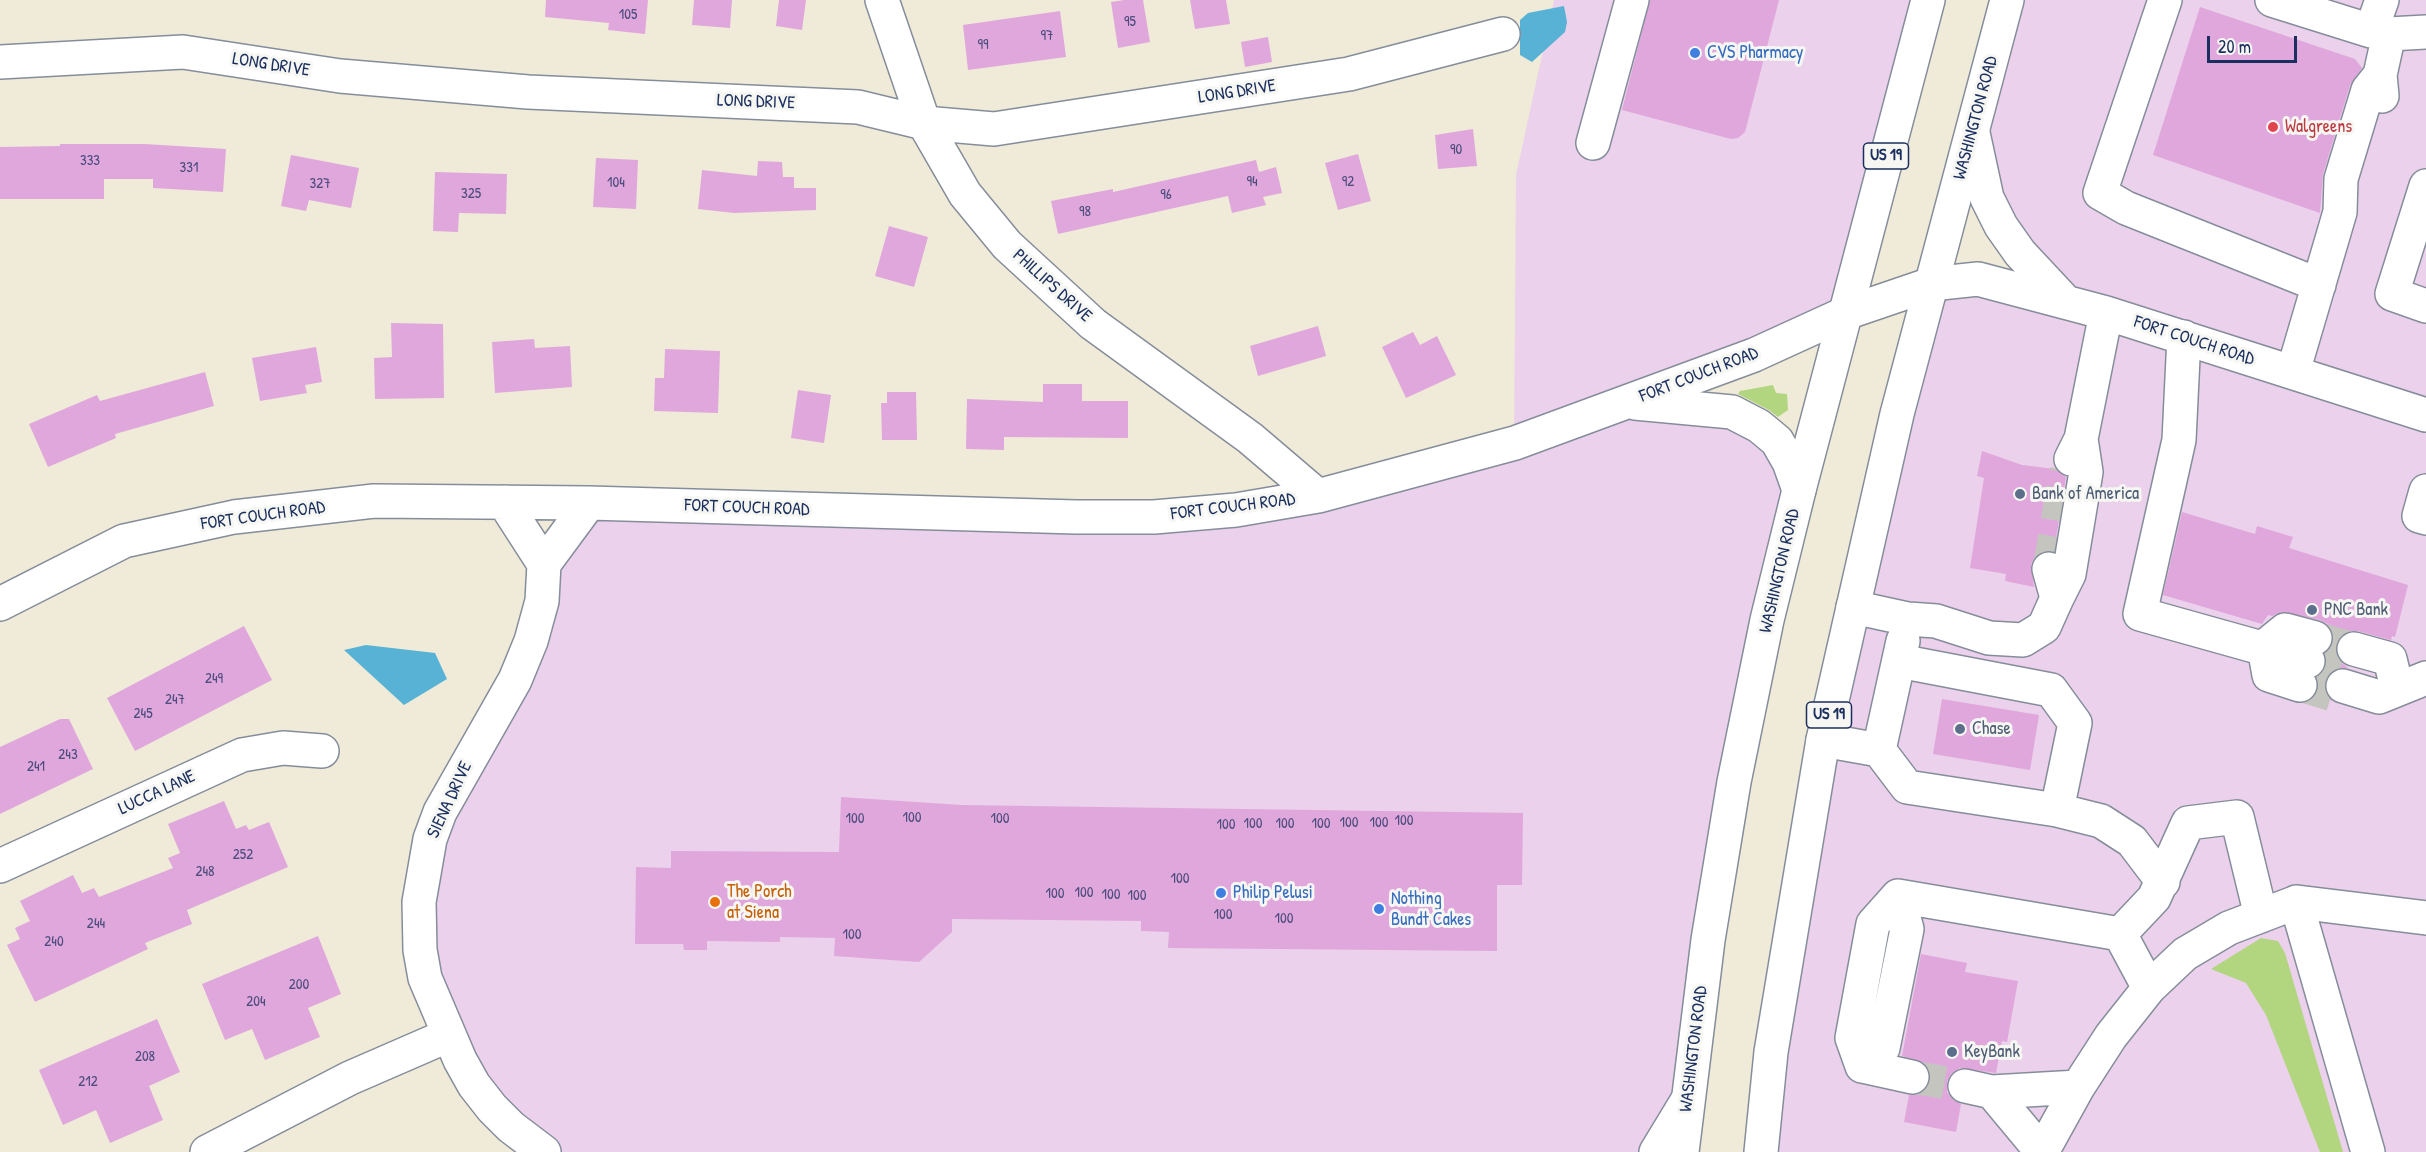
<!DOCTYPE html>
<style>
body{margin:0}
#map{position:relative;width:2426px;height:1152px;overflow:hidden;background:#efebd8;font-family:"Patrick Hand",sans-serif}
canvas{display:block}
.scale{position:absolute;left:2207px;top:36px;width:90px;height:27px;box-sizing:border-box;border:3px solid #1b2f5e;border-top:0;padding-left:8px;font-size:18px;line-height:21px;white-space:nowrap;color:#1b2f5e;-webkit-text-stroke:4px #f6f6f2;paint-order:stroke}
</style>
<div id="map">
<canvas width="2426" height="1152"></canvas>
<div class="scale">20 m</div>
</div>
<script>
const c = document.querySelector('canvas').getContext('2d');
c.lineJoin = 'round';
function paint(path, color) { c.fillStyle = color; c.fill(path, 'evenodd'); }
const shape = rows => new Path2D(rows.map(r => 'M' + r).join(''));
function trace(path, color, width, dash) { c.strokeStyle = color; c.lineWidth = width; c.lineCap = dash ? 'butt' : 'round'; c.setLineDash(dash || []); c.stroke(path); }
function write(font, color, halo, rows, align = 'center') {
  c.font = font + ' "Patrick Hand",sans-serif'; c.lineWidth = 6; c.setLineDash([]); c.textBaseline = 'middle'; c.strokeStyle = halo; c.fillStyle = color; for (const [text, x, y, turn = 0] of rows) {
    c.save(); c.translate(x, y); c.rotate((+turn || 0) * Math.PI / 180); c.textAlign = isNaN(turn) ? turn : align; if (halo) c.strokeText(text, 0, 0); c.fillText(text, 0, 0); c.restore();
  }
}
paint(shape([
 [1554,0,1928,0,1846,313,1629,402,1732,412,1789,462,1682,1152,544,1152,474,1085,419,902,542,601,589,503,1154,517,1514,443,1516,175],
 [2007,0,2426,0,2426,1152,1761,1152,1771,1052,1931,284,2062,300,1981,173]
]), '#ebd1eb');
paint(shape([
 [1773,385,1776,393,1787,394,1788,410,1778,417,1769,410,1738,394,1740,391],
 [2261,938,2278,941,2285,953,2343,1152,2320,1152,2266,1015,2246,983,2211,969]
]), '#b2d67f');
paint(shape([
 [1564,6,1567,22,1565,32,1532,62,1520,55,1520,20,1528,13],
 [366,645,435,653,447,679,404,705,344,650]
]), '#58b2d6');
paint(shape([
 [546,0,648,0,645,34,608,30,609,23,545,17],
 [694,0,732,0,730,28,692,25],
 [779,0,806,0,802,30,776,26],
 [1124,0,1143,0,1150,42,1118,48,1111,2],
 [1190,0,1226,0,1230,24,1195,29],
 [1650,0,1779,0,1745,132,1738,138,1731,139,1622,110],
 [2200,7,2355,59,2362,68,2350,85,2323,174,2320,213,2153,155],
 [1060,11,1066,57,968,70,963,25],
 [1268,37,1272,62,1245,67,1241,42],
 [1473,129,1477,166,1438,169,1435,135],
 [60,144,145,144,226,149,223,192,153,188,153,179,104,179,104,199,0,199,0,147,60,146],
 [1358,154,1371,201,1338,210,1325,163],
 [291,155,359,168,351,208,309,200,306,211,281,206],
 [596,158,638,160,636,209,593,207],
 [1256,160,1259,172,1276,167,1282,193,1263,197,1266,205,1232,213,1228,196,1058,234,1051,201,1113,189,1113,192],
 [758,161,782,162,783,177,794,177,794,188,816,188,816,210,734,213,698,209,702,170,757,176],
 [435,172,507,174,506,214,459,213,458,232,433,231],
 [889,226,928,237,914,287,875,276],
 [391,323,443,324,444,398,375,399,374,358,392,357],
 [1318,326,1326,356,1258,376,1250,346],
 [1413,332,1420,345,1437,336,1456,375,1406,398,1382,347],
 [534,339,535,348,570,346,572,387,495,393,492,342],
 [316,347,322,382,305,385,307,393,260,401,252,358],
 [665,349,720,351,718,413,654,411,655,378,664,378],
 [205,372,214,406,115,434,116,438,48,467,29,424,97,395,100,401],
 [1043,384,1082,384,1082,401,1128,401,1128,438,1004,437,1004,450,966,449,967,399,1043,402],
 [798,390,831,395,824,443,791,438],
 [887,392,916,392,917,440,882,440,881,403,887,403],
 [1982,451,2022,465,2055,469,2066,477,2054,551,2043,551,2035,556,2031,564,2034,587,2005,581,2006,574,1970,568,1984,478,1977,476],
 [2182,512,2255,534,2257,526,2293,537,2289,548,2408,585,2395,637,2392,636,2391,640,2358,631,2349,631,2341,635,2336,643,2336,653,2340,662,2348,668,2338,668,2330,673,2325,680,2325,691,2333,701,2315,696,2318,690,2316,677,2326,667,2325,653,2333,642,2333,633,2328,624,2320,620,2282,612,2272,616,2268,615,2262,624,2163,595],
 [244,626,272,680,135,751,107,698],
 [1942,699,2039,715,2030,770,1933,754],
 [60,719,69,719,93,769,0,814,0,747],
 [841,797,961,805,1523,813,1522,885,1497,885,1497,951,1168,948,1169,932,1141,931,1141,921,952,919,952,932,919,962,834,956,835,938,780,937,780,942,707,941,707,950,684,950,683,944,635,944,636,867,671,868,671,851,839,852],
 [224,801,236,829,246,825,249,830,269,822,288,867,187,910,192,924,145,943,148,949,35,1002,7,945,20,939,15,928,30,921,20,901,73,875,82,893,94,888,99,897,173,868,168,858,180,853,168,824],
 [318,936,341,994,308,1008,320,1037,265,1060,252,1029,225,1040,202,984],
 [1921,954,1967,963,1965,972,2018,981,2007,1042,2002,1041,1996,1073,1960,1068,1952,1073,1947,1081,1947,1092,1953,1100,1961,1104,1956,1132,1904,1122,1909,1095,1918,1095,1925,1090,1930,1080,1930,1071,1924,1063,1902,1056],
 [157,1019,180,1072,149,1086,163,1120,110,1143,96,1110,63,1125,39,1070]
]), '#e0a7dc');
trace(shape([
 [2049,569,2066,470],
 [2315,638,2354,649],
 [2308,661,2347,673],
 [2300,685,2339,697],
 [1912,1077,1965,1086]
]), '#c5c5c0', 33, [33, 16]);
const minor = shape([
 [882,0,924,123,965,194,1007,245,1093,324,1250,438,1318,496],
 [2165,0,2100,193,2126,208,2319,285],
 [2272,0,2371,31,2389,34,2426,32],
 [2371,31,2382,0],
 [0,62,183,52,340,76,528,92,858,107,924,123,994,129,1349,74,1503,34],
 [2382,96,2380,75,2389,34],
 [1973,133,1987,198,2001,226,2020,253,2063,299],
 [1593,143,1632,0],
 [2426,186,2392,294,2426,306],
 [2184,337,2179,440,2140,614,2308,661],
 [2293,372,2340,212,2341,179,2368,90,2380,75],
 [1635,403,1732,412,1759,426,1777,441,1789,462,1799,490],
 [2071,459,2081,439,2106,313],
 [2426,491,2419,516,2426,518],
 [504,502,544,564],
 [2057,598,2069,574,2086,472,2081,439],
 [0,604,124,541,234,517,374,501,589,503,1076,517,1154,517,1236,510,1318,496,1515,443,1754,355,1846,313,1931,284,1978,279,2106,313,2426,415],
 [1853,607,1908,619,1936,621,1989,638,2023,640,2044,627,2057,598,2049,569],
 [2264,647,2269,675,2300,685],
 [2264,647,2285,630,2315,638],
 [2354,649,2390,659,2397,688],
 [2343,686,2379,697,2426,678],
 [1823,740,1879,750,1907,787,2057,810,2075,723,2051,690,1899,661],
 [1879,750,1903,641],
 [2057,810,2101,821,2132,841,2163,882],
 [0,866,242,755,283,748,322,751],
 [1898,896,2120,934,2149,988],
 [2296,902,2368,1152],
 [2120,934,2154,898,2188,823,2237,817,2261,916],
 [1862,1066,1852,1038,1873,924,1898,896],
 [1862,1066,1883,1048,1907,929,1898,896],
 [1862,1066,1912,1077],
 [1965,1086,1992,1092,2078,1087],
 [1992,1092,2042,1152],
 [207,1152,350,1078,449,1035],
 [544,1152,511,1127,492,1108,474,1085,460,1060,425,978,420,950,419,902,430,839,440,812,515,680,531,641,542,601,544,564,589,503],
 [1656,1152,1687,1101],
 [2042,1152,2078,1087,2111,1036,2149,988,2185,954,2229,928,2297,902,2426,918]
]);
const major = shape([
 [1682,1152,1708,940,1734,782,1767,620,1799,490,1928,0],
 [1761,1152,1771,1052,1823,740,1897,414,2007,0]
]);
trace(minor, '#858d9b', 36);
trace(major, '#858d9b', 36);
trace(minor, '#fff', 33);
trace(major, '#fff', 33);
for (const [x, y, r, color] of [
 [1695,53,6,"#3f7fe0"],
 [2273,127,6,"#e0444e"],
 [2020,494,6,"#5c6f8a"],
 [2312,610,6,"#5c6f8a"],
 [1960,729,6,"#5c6f8a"],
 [1221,893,6,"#3f7fe0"],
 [715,902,6,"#e8710a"],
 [1379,909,6,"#3f7fe0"],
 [1952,1052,6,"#5c6f8a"]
]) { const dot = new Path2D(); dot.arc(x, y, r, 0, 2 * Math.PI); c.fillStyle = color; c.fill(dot); trace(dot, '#f6f6f2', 2); }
write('15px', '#4c4d7e', null, [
 ["105",628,15],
 ["95",1130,22],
 ["97",1047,36],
 ["99",983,45],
 ["90",1456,150],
 ["333",90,161],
 ["331",189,168],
 ["94",1252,182],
 ["92",1348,182],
 ["104",616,183],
 ["327",320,184],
 ["325",471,194],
 ["96",1166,195],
 ["98",1085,212],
 ["249",214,679],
 ["247",175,700],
 ["245",143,714],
 ["243",68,755],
 ["241",36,767],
 ["100",912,818],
 ["100",855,819],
 ["100",1000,819],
 ["100",1404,821],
 ["100",1349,823],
 ["100",1379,823],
 ["100",1253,824],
 ["100",1285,824],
 ["100",1321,824],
 ["100",1226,825],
 ["252",243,855],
 ["248",205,872],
 ["100",1180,879],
 ["100",1084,893],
 ["100",1055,894],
 ["100",1111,895],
 ["100",1137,896],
 ["100",1223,915],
 ["100",1284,919],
 ["244",96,924],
 ["100",852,935],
 ["240",54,942],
 ["200",299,985],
 ["204",256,1002],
 ["208",145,1057],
 ["212",88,1082]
]);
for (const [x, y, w] of [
 [1886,156,45],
 [1829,715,45]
]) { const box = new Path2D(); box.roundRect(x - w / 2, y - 13, w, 26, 4.5); c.fillStyle = '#f6f6f2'; c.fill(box); trace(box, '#1b2f5e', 1.5); }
write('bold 16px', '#1b2f5e', null, [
 ["US 19",1886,156],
 ["US 19",1829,715]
]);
write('18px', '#366cbe', '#f6f6f2', [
 ["CVS Pharmacy",1707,53],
 ["Philip Pelusi",1233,893],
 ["Nothing",1391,899],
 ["Bundt Cakes",1391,920]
], 'left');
write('18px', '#1b2f5e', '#f6f6f2', [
 ["LONG DRIVE",271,65,9],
 ["LONG DRIVE",1237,92,-9],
 ["LONG DRIVE",756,102,2],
 ["WASHINGTON ROAD",1976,118,-75],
 ["PHILLIPS DRIVE",1052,286,42],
 ["FORT COUCH ROAD",2194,341,18],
 ["FORT COUCH ROAD",1699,375,-21],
 ["FORT COUCH ROAD",1233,507,-7],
 ["FORT COUCH ROAD",747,508,2],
 ["FORT COUCH ROAD",263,516,-8],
 ["WASHINGTON ROAD",1780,571,-77],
 ["LUCCA LANE",157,793,-25],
 ["SIENA DRIVE",450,800,-65],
 ["WASHINGTON ROAD",1694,1049,-83]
]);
write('18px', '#be3a42', '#f6f6f2', [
 ["Walgreens",2285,127]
], 'left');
write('18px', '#4e5e75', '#f6f6f2', [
 ["Bank of America",2032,494],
 ["PNC Bank",2324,610],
 ["Chase",1972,729],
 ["KeyBank",1964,1052]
], 'left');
write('18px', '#c56008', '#f6f6f2', [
 ["The Porch",727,892],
 ["at Siena",727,913]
], 'left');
</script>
